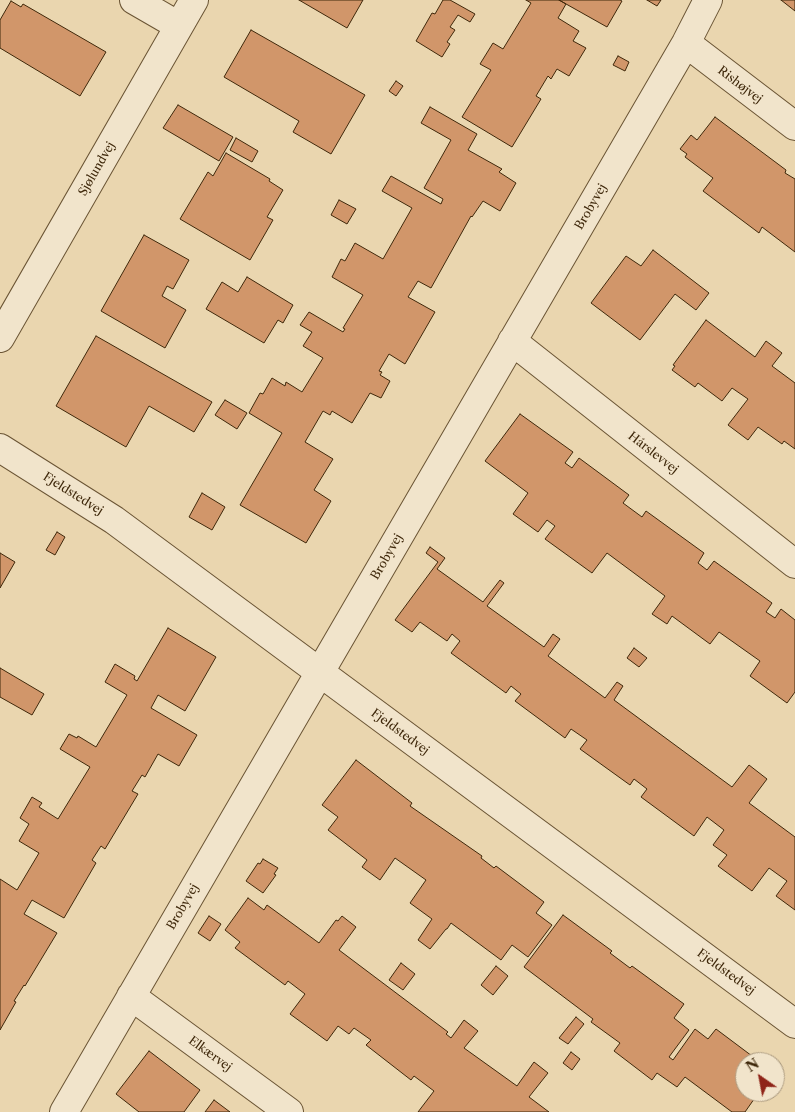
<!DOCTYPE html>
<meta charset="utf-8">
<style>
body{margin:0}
#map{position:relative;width:795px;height:1112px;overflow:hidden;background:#ead6af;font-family:"Libre Caslon Text",serif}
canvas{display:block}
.north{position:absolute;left:735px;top:1052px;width:50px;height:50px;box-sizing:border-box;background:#f1e4cb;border:1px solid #aa997e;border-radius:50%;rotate:327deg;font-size:14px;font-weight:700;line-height:20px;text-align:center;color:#3f280b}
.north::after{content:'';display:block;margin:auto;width:18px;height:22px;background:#8f2418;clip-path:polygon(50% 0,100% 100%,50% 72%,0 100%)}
</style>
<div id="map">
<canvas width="795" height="1112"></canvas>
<div class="north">N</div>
</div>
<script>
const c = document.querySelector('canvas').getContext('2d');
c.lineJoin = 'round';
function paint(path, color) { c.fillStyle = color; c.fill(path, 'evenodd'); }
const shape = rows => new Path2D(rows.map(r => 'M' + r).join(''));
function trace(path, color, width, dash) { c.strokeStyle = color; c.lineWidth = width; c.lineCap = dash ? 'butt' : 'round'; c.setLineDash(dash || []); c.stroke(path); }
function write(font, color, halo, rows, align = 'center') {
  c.font = font + ' "Libre Caslon Text",serif'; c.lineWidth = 4; c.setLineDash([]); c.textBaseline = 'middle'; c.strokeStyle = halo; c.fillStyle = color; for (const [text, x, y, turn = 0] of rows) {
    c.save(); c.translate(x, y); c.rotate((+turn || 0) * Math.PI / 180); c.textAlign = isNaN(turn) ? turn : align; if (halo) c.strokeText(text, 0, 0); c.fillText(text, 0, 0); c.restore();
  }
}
const building = shape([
 [299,0,363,0,347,28,299,0],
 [443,0,450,0,475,14,470,22,458,15,450,27,455,30,447,42,450,44,442,57,416,41,432,13,435,14,443,0],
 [526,0,559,0,566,4,558,18,579,31,573,41,586,48,569,76,557,69,551,79,548,76,536,96,541,99,512,147,462,117,491,70,480,64,493,43,503,49,531,3,526,0],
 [559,0,620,0,622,1,607,27,559,0],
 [647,0,661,0,657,6,647,0],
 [781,0,795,0,795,11,781,0],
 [11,1,21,7,23,4,106,52,80,96,0,48,0,20,11,1],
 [251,30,365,95,331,154,293,132,299,121,224,77,251,30],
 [618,56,629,62,625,71,613,65,618,56],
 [396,81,403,86,396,96,389,91,396,81],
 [178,105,233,137,219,161,163,128,178,105],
 [430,107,477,134,468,150,502,169,499,172,516,183,500,211,483,201,472,217,471,216,431,288,418,281,408,297,435,312,405,364,389,354,379,371,382,372,380,375,390,381,381,398,370,393,352,423,332,411,330,415,323,411,305,442,333,459,314,490,331,501,306,543,240,505,282,433,249,413,260,393,263,394,272,378,285,386,286,382,302,392,323,358,303,346,312,332,300,325,309,312,343,332,345,329,343,328,363,295,332,277,341,259,345,261,355,243,383,259,412,208,382,191,391,176,441,204,443,199,424,188,451,140,421,123,430,107],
 [715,117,786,170,785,173,795,179,795,252,762,227,759,233,703,191,713,178,685,157,687,154,680,149,691,135,697,140,715,117],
 [236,138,258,151,252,162,230,150,236,138],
 [226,153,270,179,269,181,283,190,267,217,273,220,250,260,180,219,208,172,213,176,226,153],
 [339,200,356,209,347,224,331,215,339,200],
 [144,235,189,260,173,289,167,286,162,296,186,310,165,348,101,311,144,235],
 [653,250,709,293,696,310,675,294,640,340,591,303,626,256,641,266,653,250],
 [247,277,293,305,283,323,278,320,264,343,206,309,222,282,238,292,247,277],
 [706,320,755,357,766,341,782,353,772,366,795,383,795,449,784,441,782,444,758,427,748,440,728,425,748,399,732,388,722,401,698,383,695,387,672,370,675,366,673,365,706,320],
 [96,336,212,402,194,432,149,406,126,447,56,406,96,336],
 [225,400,247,413,237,429,215,415,225,400],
 [520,414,573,452,565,463,572,468,579,458,629,495,623,503,642,517,646,511,704,553,698,563,707,570,714,561,772,603,766,612,775,618,781,609,795,620,795,692,787,703,750,676,760,661,719,632,710,644,672,616,667,624,652,614,665,596,607,553,592,573,545,539,555,526,547,520,538,532,513,514,528,493,485,461,520,414],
 [202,493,225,507,212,530,189,517,202,493],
 [57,532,65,537,55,555,46,550,57,532],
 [430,547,445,558,437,569,483,602,500,580,504,583,487,606,544,647,553,634,560,639,548,656,605,698,617,682,623,686,614,700,732,787,749,765,767,779,749,803,795,837,795,910,776,896,787,881,769,868,752,891,718,866,727,855,713,845,724,830,707,817,694,836,641,797,647,789,634,779,630,785,580,749,587,740,571,729,565,738,515,701,521,694,511,686,506,693,451,653,460,641,452,634,447,641,420,622,412,632,395,620,438,562,426,553,430,547],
 [0,553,15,562,0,588,0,553],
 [168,628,216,657,185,711,158,695,151,708,197,735,179,766,158,754,145,777,142,775,132,791,138,794,105,849,101,846,92,860,96,863,64,918,32,900,24,914,57,933,25,986,24,985,14,1001,16,1002,0,1030,0,879,17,890,39,853,19,841,29,824,20,818,32,797,42,803,39,807,58,819,90,767,60,749,69,734,77,738,78,736,96,747,127,695,105,682,115,664,135,676,134,679,137,681,168,628],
 [634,648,647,658,639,667,627,658,634,648],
 [0,668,44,694,32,715,0,697,0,668],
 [356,760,412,803,410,806,482,856,481,858,494,868,496,866,544,902,536,913,552,925,528,957,512,945,501,960,451,923,447,929,446,929,430,949,418,940,432,919,410,903,426,880,395,858,380,880,362,867,367,860,328,830,338,817,322,805,356,760],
 [263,859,278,868,274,874,276,875,263,893,246,881,258,863,260,864,263,859],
 [248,898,264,910,267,905,319,943,336,920,338,921,342,916,356,927,339,950,448,1032,446,1034,451,1038,464,1020,478,1031,464,1048,517,1086,534,1062,548,1073,529,1097,549,1112,418,1112,434,1091,414,1076,411,1080,366,1045,371,1040,354,1028,349,1034,338,1026,327,1041,290,1014,305,994,288,981,285,985,235,948,240,942,225,930,248,898],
 [563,915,612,951,610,953,630,968,632,966,684,1004,674,1018,689,1030,669,1057,673,1060,695,1029,708,1039,716,1029,760,1062,745,1062,745,1092,759,1092,745,1112,732,1112,685,1077,677,1087,657,1073,652,1080,614,1051,620,1043,591,1022,593,1019,524,967,563,915],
 [209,916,221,924,210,941,198,933,209,916],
 [401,963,415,974,403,990,389,980,401,963],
 [496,966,508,976,493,995,481,985,496,966],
 [576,1017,584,1024,568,1044,559,1038,576,1017],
 [149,1051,200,1090,184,1112,139,1112,116,1094,149,1051],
 [571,1052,580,1059,572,1070,563,1063,571,1052],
 [214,1100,230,1112,205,1112,214,1100]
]);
paint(building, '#d1966a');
trace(building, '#3f280b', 1);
const minor = shape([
 [134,0,179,26],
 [686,43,795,126],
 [0,338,194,0],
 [512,341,795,564],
 [0,448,114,520,795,1024],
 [131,996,289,1112],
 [64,1112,686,43,708,0]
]);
trace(minor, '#6a5434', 30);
trace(minor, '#f1e4cb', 28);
write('12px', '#3f280b', '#f1e4cb', [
 ["Rishøjvej",740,85,37],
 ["Sjølundvej",97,169,-60],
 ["Brobyvej",591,207,-60],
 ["Hårslevvej",653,453,38],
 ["Fjeldstedvej",73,494,32],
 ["Brobyvej",387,557,-60],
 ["Fjeldstedvej",400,732,36],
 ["Brobyvej",183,907,-60],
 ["Fjeldstedvej",726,972,36],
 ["Elkærvej",210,1054,36]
]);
</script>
